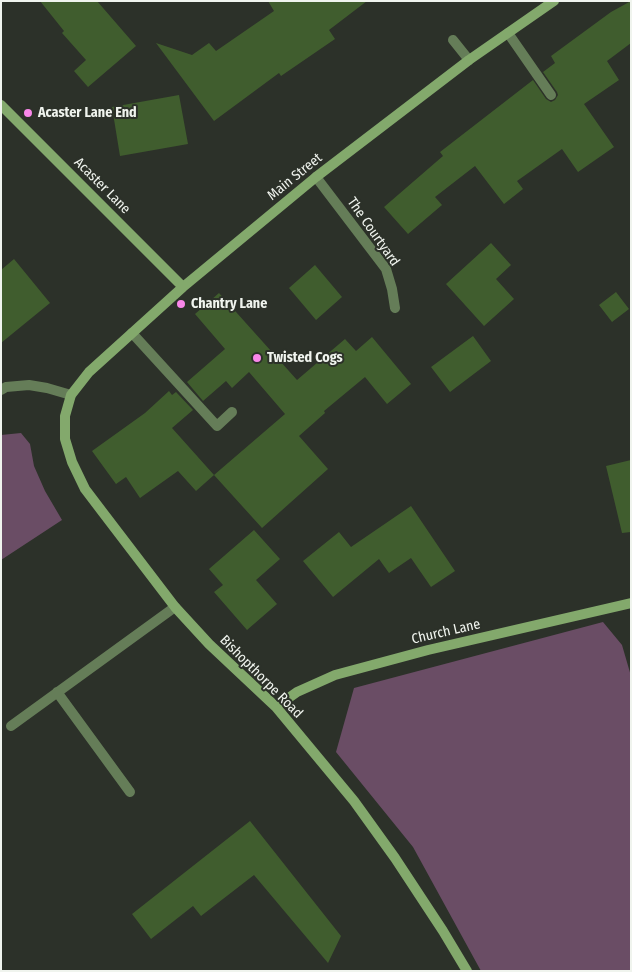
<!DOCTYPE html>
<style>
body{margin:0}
#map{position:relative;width:632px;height:972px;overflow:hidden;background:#2c3129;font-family:"Fira Sans Condensed",sans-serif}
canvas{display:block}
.frame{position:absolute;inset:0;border:2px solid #f0f4ee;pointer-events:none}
</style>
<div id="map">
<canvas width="632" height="972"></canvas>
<div class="frame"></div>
</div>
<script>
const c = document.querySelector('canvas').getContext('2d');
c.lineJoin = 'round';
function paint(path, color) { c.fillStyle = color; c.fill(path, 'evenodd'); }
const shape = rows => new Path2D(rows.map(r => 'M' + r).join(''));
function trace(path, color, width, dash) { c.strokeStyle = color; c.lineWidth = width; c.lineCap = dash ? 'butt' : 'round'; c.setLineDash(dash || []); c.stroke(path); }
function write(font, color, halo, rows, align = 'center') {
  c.font = font + ' "Fira Sans Condensed",sans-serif'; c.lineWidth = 4; c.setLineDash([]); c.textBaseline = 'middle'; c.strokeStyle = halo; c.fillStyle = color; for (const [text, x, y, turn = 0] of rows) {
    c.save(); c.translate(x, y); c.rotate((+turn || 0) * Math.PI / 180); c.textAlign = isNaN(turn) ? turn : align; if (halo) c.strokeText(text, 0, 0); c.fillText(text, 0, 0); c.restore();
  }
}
paint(shape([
 [21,433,30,444,34,466,45,491,62,520,1,560,1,435],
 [603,622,622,645,631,676,631,971,481,971,413,847,336,752,354,688]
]), '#6a4d65');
paint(shape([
 [40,1,97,1,136,46,88,87,74,71,86,60,62,33,64,31],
 [268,1,367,1,329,30,335,39,281,76,279,73,214,121,156,43,192,55,209,43,216,51,274,11],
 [631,1,631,43,607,61,619,80,584,104,614,147,578,172,562,149,517,181,523,189,504,204,475,166,435,197,442,205,408,234,384,207,443,156,440,152,533,80,546,99,551,102,555,100,558,95,557,92,543,72,555,63,551,56,611,12],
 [179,95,188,144,120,156,112,107],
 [491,243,511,265,496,279,514,299,484,326,446,284],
 [14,259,50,303,1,343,1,270],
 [315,265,342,297,316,320,289,288],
 [616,292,629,309,612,322,599,305],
 [219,293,297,380,345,339,356,351,372,337,411,384,387,404,365,377,324,411,325,413,299,436,328,469,262,528,214,475,285,414,249,372,232,388,226,381,203,401,187,382,225,349,195,314],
 [473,336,491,361,450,392,431,367],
 [169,391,172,395,176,392,193,410,172,428,214,475,196,491,178,471,140,498,126,477,116,484,92,451,145,413],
 [631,460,631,532,622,533,606,466],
 [411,506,455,571,431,587,411,558,389,573,379,559,333,597,303,561,339,532,351,547],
 [254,530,280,559,256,580,277,604,247,630,214,592,223,585,209,569],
 [250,821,341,936,328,963,254,875,201,916,193,906,151,939,132,914]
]), '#405d2e');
trace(shape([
 [508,33,551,95],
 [453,40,469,60],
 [132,333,217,426,232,412],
 [57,692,130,792],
 [11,726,175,607]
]), '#657d58', 10);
trace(shape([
 [316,177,386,269,392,289,395,308],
 [1,390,6,387,29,385,47,388,71,395]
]), '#657d58', 10);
trace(shape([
 [1,105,183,287],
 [276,707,297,692,335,675,428,650,631,603],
 [467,971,443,931,395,858,354,801,276,707,209,644,175,607,104,514,85,489,72,462,65,439,65,416,71,395,89,372,183,287,316,177,469,60,554,1]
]), '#83a96c', 10);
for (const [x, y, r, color] of [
 [28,113,5,"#f987e9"],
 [181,304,5,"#f987e9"],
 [257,358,5,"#f987e9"]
]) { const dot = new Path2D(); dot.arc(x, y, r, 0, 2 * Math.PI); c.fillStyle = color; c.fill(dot); trace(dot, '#2c3129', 2); }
write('bold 14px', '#f0f4ee', '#2c3129', [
 ["Acaster Lane End",38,113],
 ["Chantry Lane",191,304],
 ["Twisted Cogs",267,358]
], 'left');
write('14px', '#f0f4ee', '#2c3129', [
 ["Main Street",295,177,-39],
 ["Acaster Lane",102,186,45],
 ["The Courtyard",373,232,55],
 ["Church Lane",446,632,-13],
 ["Bishopthorpe Road",261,677,45]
]);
</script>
